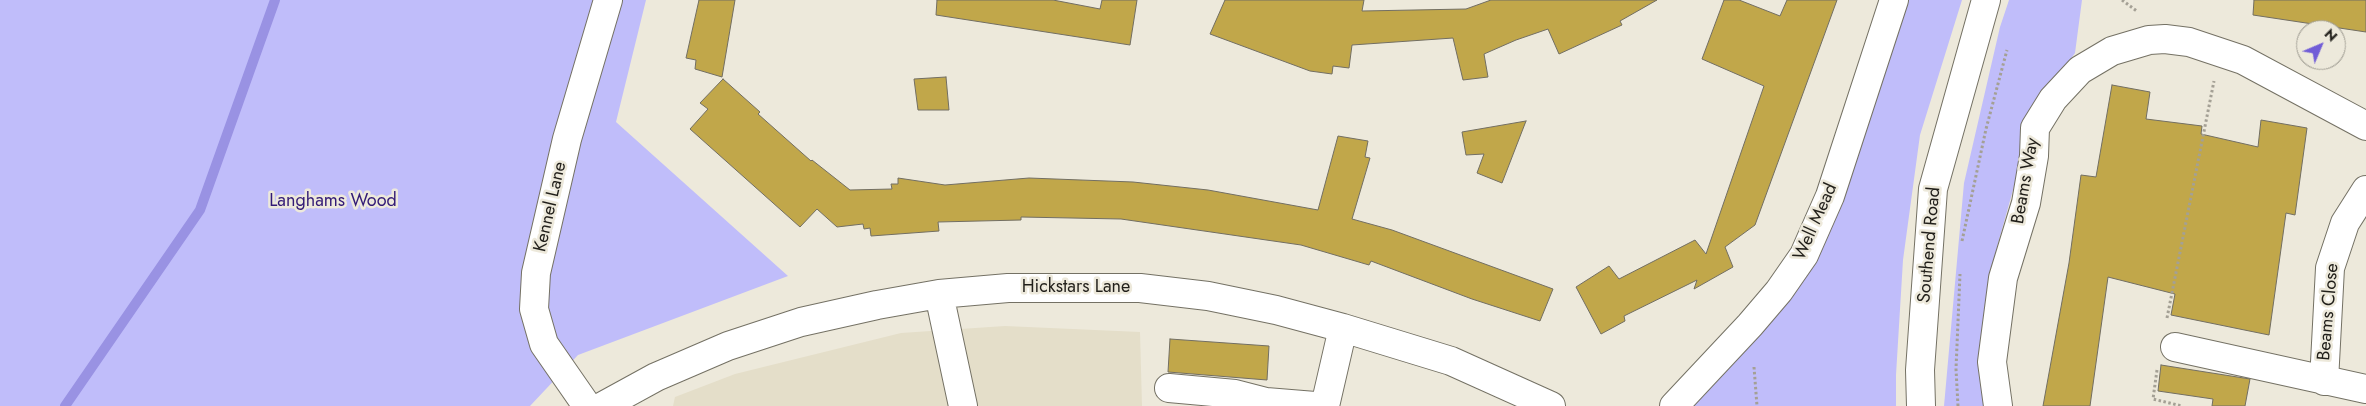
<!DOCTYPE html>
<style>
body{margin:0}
#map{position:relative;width:2366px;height:406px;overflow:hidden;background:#ede9db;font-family:Jost,sans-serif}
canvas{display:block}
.north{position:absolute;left:2296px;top:20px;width:50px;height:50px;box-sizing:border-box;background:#ede9db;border:1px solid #9b988e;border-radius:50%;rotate:45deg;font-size:14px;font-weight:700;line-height:20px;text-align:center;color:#211f1a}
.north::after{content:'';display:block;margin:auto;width:18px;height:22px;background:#715dd7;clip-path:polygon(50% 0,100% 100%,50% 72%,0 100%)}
</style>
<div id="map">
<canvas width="2366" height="406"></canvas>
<div class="north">N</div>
</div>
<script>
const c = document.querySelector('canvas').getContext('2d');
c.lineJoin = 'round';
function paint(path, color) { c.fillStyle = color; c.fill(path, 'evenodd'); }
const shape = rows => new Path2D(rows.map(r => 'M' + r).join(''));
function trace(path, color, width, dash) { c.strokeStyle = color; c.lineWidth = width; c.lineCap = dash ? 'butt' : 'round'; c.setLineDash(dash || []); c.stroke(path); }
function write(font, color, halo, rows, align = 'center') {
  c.font = font + ' Jost,sans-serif'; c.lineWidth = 5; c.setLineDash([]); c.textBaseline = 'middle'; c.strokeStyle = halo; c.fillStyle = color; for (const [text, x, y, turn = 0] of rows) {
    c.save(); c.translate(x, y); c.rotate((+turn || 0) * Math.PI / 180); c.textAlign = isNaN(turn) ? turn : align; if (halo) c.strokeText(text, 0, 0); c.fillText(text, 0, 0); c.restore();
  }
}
paint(shape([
 [1005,326,1140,332,1142,406,673,406,675,397,735,374,901,333]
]), '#e4dec9');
paint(shape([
 [0,0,646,0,616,122,788,276,578,355,530,406,0,406],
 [1892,0,1962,0,1920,135,1903,260,1896,375,1896,406,1674,406,1779,291],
 [2009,0,2082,0,2075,53,2036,108,1997,247,1987,350,1990,406,1944,406,1964,183,2000,27]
]), '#c0bdfa');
trace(shape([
 [65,406,200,210,275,0]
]), '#9992e3', 10);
const building = shape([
 [699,0,735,0,722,77,695,69,696,60,686,58,699,0],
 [937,0,1053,0,1100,9,1102,0,1137,0,1130,45,936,15,937,0],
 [1225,0,1364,0,1362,11,1466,9,1491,0,1657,0,1620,21,1622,25,1559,54,1548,29,1516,40,1484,54,1488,77,1463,80,1453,38,1352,45,1349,68,1333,66,1332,74,1310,71,1210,34,1225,0],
 [1724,0,1739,0,1780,16,1787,0,1837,0,1755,225,1725,247,1733,267,1694,289,1697,280,1624,316,1625,321,1601,334,1576,287,1609,266,1619,279,1695,240,1706,254,1764,86,1702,59,1724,0],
 [2254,0,2366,0,2366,32,2253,15,2254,0],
 [946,77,949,110,918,110,914,79,946,77],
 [723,79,760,112,758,114,811,161,812,160,850,190,892,189,891,184,898,184,898,178,945,185,1029,178,1133,182,1208,190,1318,210,1338,136,1368,141,1365,157,1370,158,1352,219,1392,230,1553,289,1540,321,1472,299,1371,261,1369,265,1301,245,1121,219,1021,217,1021,220,938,222,939,231,871,236,870,228,864,229,863,224,837,227,817,209,800,227,690,129,708,109,700,103,723,79],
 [2112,85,2150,92,2146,119,2202,126,2201,134,2258,147,2261,120,2307,128,2295,215,2286,213,2269,335,2171,315,2175,294,2108,277,2090,406,2043,406,2069,263,2081,175,2096,177,2112,85],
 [1526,121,1502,183,1477,173,1484,154,1466,155,1462,132,1526,121],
 [1170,339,1269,346,1267,380,1168,372,1170,339],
 [2161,365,2250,379,2245,406,2212,406,2213,399,2158,391,2161,365]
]);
paint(building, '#c1a74a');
trace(building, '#726e62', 1);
const minor = shape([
 [939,294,963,406],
 [2175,347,2366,389],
 [2324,381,2330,268,2345,223,2366,190],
 [1169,388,1235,394,1266,402,1315,406],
 [587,406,544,344,534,309,536,273,567,139,608,0],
 [603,406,656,377,728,346,801,322,877,305,939,294,1008,288,1140,288,1208,296,1276,310,1343,328,1451,361,1551,406],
 [1325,406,1343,328],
 [1674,406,1750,325,1779,291,1804,255,1830,196,1894,0],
 [1998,406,1992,362,2003,278,2026,203,2034,156,2035,128,2053,99,2080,70,2112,51,2149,40,2165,39,2189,42,2243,60,2366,126]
]);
const major = shape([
 [1921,406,1920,370,1933,189,1986,0]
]);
trace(minor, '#747164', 30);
trace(major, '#747164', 30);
trace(shape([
 [2122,0,2138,12],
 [1962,241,1986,129,2007,50],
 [2167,318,2214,81],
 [1754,367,1757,406],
 [2157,370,2153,399,2182,406],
 [1958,406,1956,369,1960,274]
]), '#a4a095', 3, [2.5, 2.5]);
trace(minor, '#fff', 28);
trace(major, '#fff', 28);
write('18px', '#211f1a', '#ede9db', [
 ["Beams Way",2026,181,-80],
 ["Kennel Lane",551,207,-77],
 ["Well Mead",1816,222,-66],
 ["Southend Road",1930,245,-85],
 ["Hickstars Lane",1076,288],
 ["Beams Close",2329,312,-85]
]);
write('18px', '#321a76', '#ede9db', [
 ["Langhams Wood",333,202]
]);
</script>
